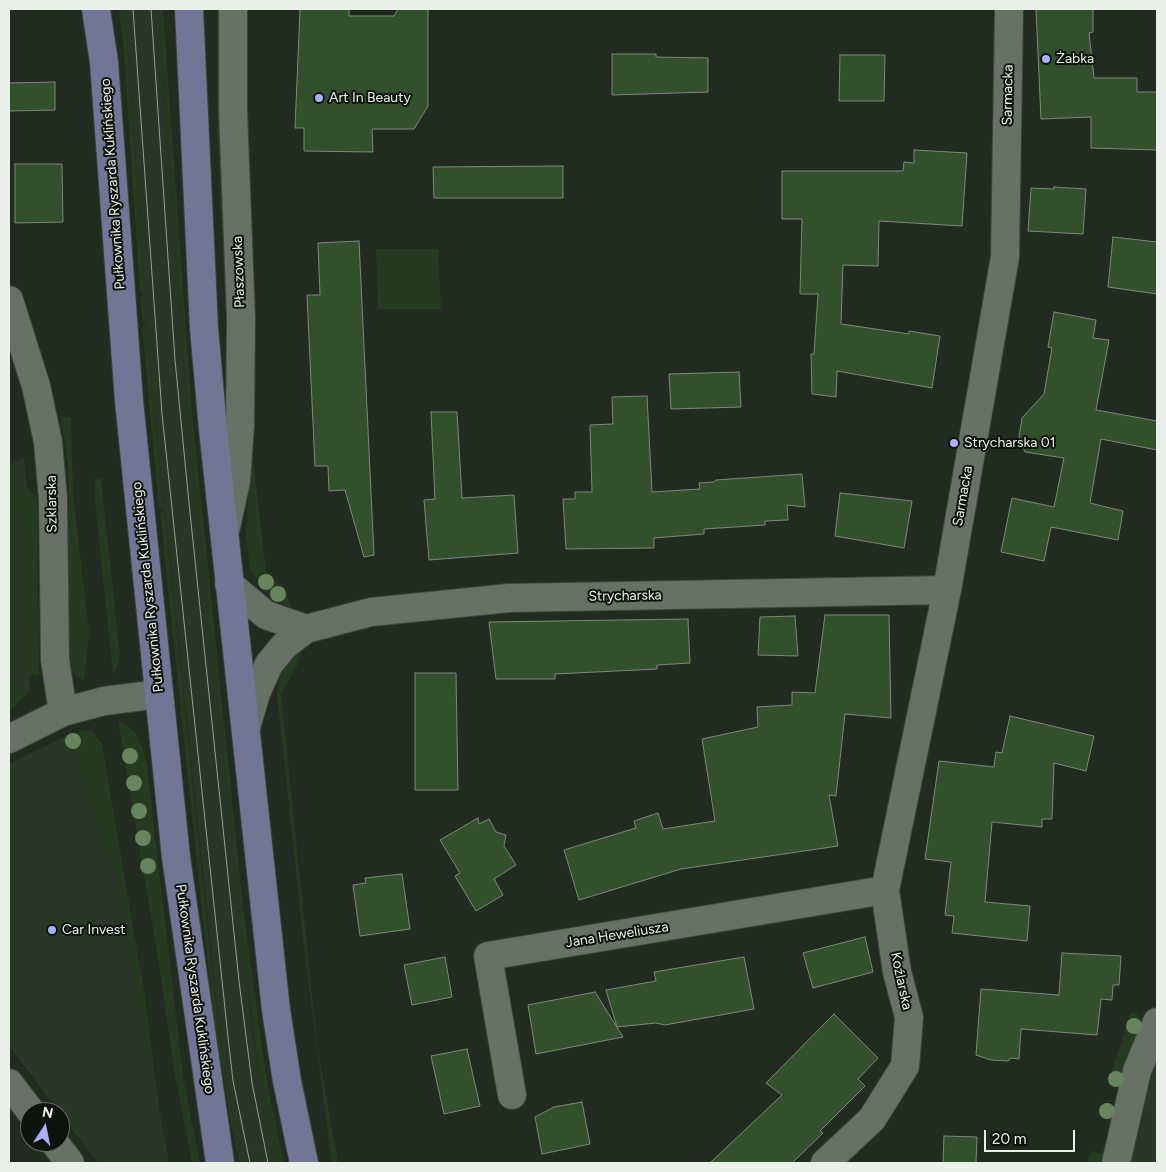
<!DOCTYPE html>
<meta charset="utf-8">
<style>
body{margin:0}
#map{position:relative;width:1166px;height:1172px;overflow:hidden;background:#222b20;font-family:Figtree,sans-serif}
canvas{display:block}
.frame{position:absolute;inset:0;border:10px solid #ebf1ea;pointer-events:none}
.north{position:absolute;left:20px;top:1102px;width:50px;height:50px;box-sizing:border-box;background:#0f130e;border:1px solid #676c66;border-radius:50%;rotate:11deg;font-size:14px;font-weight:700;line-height:20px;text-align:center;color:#ebf1ea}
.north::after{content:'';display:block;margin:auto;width:18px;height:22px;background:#abaffb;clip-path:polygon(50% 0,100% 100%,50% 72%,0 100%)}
.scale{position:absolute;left:984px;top:1130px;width:91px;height:22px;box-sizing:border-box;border:2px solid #ebf1ea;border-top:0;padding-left:6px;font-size:15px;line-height:18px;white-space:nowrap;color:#ebf1ea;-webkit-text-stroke:4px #0f130e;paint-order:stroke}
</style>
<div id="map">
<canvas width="1166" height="1172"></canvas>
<div class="frame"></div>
<div class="north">N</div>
<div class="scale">20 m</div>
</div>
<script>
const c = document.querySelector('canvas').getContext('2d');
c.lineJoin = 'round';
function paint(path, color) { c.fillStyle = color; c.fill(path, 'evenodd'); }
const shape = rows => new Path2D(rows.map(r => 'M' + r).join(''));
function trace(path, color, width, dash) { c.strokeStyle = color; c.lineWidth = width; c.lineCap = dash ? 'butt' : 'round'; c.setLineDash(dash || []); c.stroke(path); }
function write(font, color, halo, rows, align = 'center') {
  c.font = font + ' Figtree,sans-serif'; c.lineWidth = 4; c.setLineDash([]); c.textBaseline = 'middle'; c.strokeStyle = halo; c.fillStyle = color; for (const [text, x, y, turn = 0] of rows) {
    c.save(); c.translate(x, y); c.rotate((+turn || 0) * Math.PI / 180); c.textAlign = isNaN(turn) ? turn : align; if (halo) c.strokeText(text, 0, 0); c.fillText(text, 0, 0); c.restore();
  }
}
paint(shape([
 [125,9,158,9,187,411,253,1038,260,1084,276,1163,242,1163,223,1063,152,387],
 [24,459,27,487,37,498,39,675,31,675,28,693,9,711,9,465],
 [68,735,116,875,169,1162,168,1163,98,1163,9,1046,9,764],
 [1157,1060,1157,1163,1131,1163,1147,1091]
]), '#293726');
paint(shape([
 [119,9,125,9,152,387,205,903,223,1063,242,1163,240,1163,232,1129,215,1026,201,902,160,513,163,512,163,507,159,508,142,326,145,325,145,321,142,321,141,297,143,296,142,292,140,292,124,54],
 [158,9,163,9,192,411,243,906,267,1082,284,1163,276,1163,272,1146,260,1084,245,964,187,411],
 [217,9,222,9,229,373,217,130],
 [376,249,438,249,441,309,378,309],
 [71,417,73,493,89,632,84,681,72,672,68,652,69,497,68,467,61,418],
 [251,443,266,571,286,593,291,608,266,592,250,568,246,537],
 [95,479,101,479,120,655,119,662,113,674,95,501],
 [24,485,37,498,39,675,27,674,26,513,17,511,11,501,14,491],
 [301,653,297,666,281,694,317,1044,338,1163,332,1163,305,956,277,694,281,673,293,658],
 [9,680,28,693,9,711],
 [118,721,123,722,136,733,146,757,183,1076,200,1163,192,1163,175,1076,157,951],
 [86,730,93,732,102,744,145,997,163,1138,116,875,68,735],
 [1131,1012,1144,1018,1126,1061,1119,1085,1108,1083],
 [1090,1151,1104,1154,1103,1163,1087,1163]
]), '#253b1f');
const building = shape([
 [300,9,349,9,349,16,394,16,398,9,428,9,428,106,414,129,372,129,373,152,304,151,304,128,295,128,300,9],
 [1036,9,1093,9,1093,32,1089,33,1094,78,1137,78,1137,92,1157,92,1157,150,1091,148,1091,117,1041,119,1036,9],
 [612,54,656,54,656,57,708,58,708,92,612,95,612,54],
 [840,55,885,55,884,101,839,101,840,55],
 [55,82,55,110,9,111,9,83,55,82],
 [914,150,967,153,962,226,879,221,878,266,843,265,841,324,909,334,909,331,940,336,932,388,837,371,836,397,812,394,811,354,814,354,818,294,800,294,802,219,782,219,782,171,903,171,904,162,914,163,914,150],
 [15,164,62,164,63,222,15,223,15,164],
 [563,166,563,198,434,198,433,167,563,166],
 [1054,187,1086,189,1083,234,1028,231,1031,188,1054,189,1054,187],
 [1113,237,1157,242,1157,294,1108,287,1113,237],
 [359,241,374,555,364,557,345,490,329,491,328,466,315,466,307,295,320,295,318,243,359,241],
 [1054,312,1096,320,1093,338,1109,340,1096,410,1157,421,1157,450,1101,439,1090,503,1123,511,1118,540,1051,527,1044,561,1001,552,1012,498,1054,507,1064,458,1025,452,1019,437,1022,418,1044,394,1052,348,1048,347,1054,312],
 [739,372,741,407,671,409,669,374,739,372],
 [647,396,652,492,700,489,699,483,714,482,716,480,802,474,805,507,787,505,788,520,765,521,765,525,704,529,704,534,654,538,654,548,566,549,563,499,575,499,575,492,592,492,590,425,613,424,612,397,647,396],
 [431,412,457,412,462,498,514,495,518,553,429,560,424,500,435,499,431,412],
 [840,493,912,501,904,548,835,536,840,493],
 [825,615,889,615,891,718,845,714,836,796,829,795,838,846,681,869,579,900,564,850,636,828,634,821,658,813,663,829,715,821,702,739,758,727,757,707,792,705,792,692,815,693,825,615],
 [795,616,798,656,758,655,760,617,795,616],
 [688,619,690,663,657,665,657,669,555,674,555,679,496,679,489,622,688,619],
 [415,673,456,673,458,790,415,790,415,673],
 [1010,716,1094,736,1086,771,1054,763,1052,819,1042,819,1042,827,992,822,985,902,1030,906,1027,941,952,933,954,916,945,915,951,862,925,859,939,761,994,767,996,752,1002,753,1010,716],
 [478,818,479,824,489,819,496,832,506,835,504,846,516,865,494,879,503,895,476,911,455,876,460,873,440,840,478,818],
 [402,874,410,929,360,936,353,885,366,883,365,878,402,874],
 [865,937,873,972,813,988,803,953,865,937],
 [1062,953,1121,956,1119,985,1113,985,1112,1000,1101,999,1097,1035,1021,1029,1019,1059,1011,1058,1008,1061,991,1060,976,1055,981,989,1059,995,1062,953],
 [445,957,452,997,412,1005,404,965,445,957],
 [744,957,754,1009,665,1025,656,1023,617,1027,606,990,656,981,654,972,744,957],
 [595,992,623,1037,536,1054,528,1005,595,992],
 [834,1014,878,1058,858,1079,865,1086,820,1131,823,1133,792,1163,710,1163,782,1095,766,1083,834,1014],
 [467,1049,480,1106,444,1114,431,1056,467,1049],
 [582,1102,590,1144,542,1154,535,1117,554,1107,582,1102],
 [944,1136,977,1137,976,1163,943,1163,944,1136]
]);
paint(building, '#33502d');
trace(building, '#7e897b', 1);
const minor = shape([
 [9,300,36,386,48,442,53,499,55,660,63,712],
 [226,527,236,481,240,426,241,318,233,111,233,9],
 [229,584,266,615,306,629],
 [246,728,256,693,269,664,284,646,306,629,371,612,509,598,947,590],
 [9,739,63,712,104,701,159,694],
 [9,1083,31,1112],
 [512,1095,488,956,885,890],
 [54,1142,70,1163],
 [825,1163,872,1119,905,1066,909,1017,897,972,885,890,947,590,1005,257,1009,9],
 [1116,1163,1137,1071,1157,1022]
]);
const major = shape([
 [96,9,104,62,129,401,176,857,220,1163],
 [189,9,204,328,213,429,276,1010,287,1081,304,1163]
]);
trace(minor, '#3d453b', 30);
trace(major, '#3d453b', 30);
trace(minor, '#677165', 28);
trace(major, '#717696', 28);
trace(shape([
 [133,9,162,414,228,1037,233,1081,250,1163],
 [151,9,175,360,189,503,239,981,252,1083,268,1163]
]), '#99a098', 1);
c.fillStyle = '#66855f';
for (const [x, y] of [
 [266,582],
 [278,594],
 [73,741],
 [130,756],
 [134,783],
 [139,811],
 [143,838],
 [148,866],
 [1134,1026],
 [1116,1079],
 [1107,1111]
]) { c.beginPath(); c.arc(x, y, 8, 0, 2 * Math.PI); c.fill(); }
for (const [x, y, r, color] of [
 [1046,59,5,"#abaffb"],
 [319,98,5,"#abaffb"],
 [954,443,5,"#abaffb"],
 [52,930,5,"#abaffb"]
]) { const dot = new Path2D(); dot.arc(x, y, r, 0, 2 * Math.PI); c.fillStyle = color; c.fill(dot); trace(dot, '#0f130e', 2); }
write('14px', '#ebf1ea', '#0f130e', [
 ["Żabka",1056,59],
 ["Art In Beauty",329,98],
 ["Strycharska 01",964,443],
 ["Car Invest",62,930]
], 'left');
write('14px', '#ebf1ea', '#0f130e', [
 ["Sarmacka",1008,95,-89],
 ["Pułkownika Ryszarda Kuklińskiego",113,184,-94],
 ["Płaszowska",239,272,-92],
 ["Sarmacka",963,496,-80],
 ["Szklarska",52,504,-91],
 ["Pułkownika Ryszarda Kuklińskiego",148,587,-96],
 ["Strycharska",625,596,-1],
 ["Jana Heweliusza",617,935,-9],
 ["Koźlarska",901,981,78],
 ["Pułkownika Ryszarda Kuklińskiego",195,989,82]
]);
</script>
